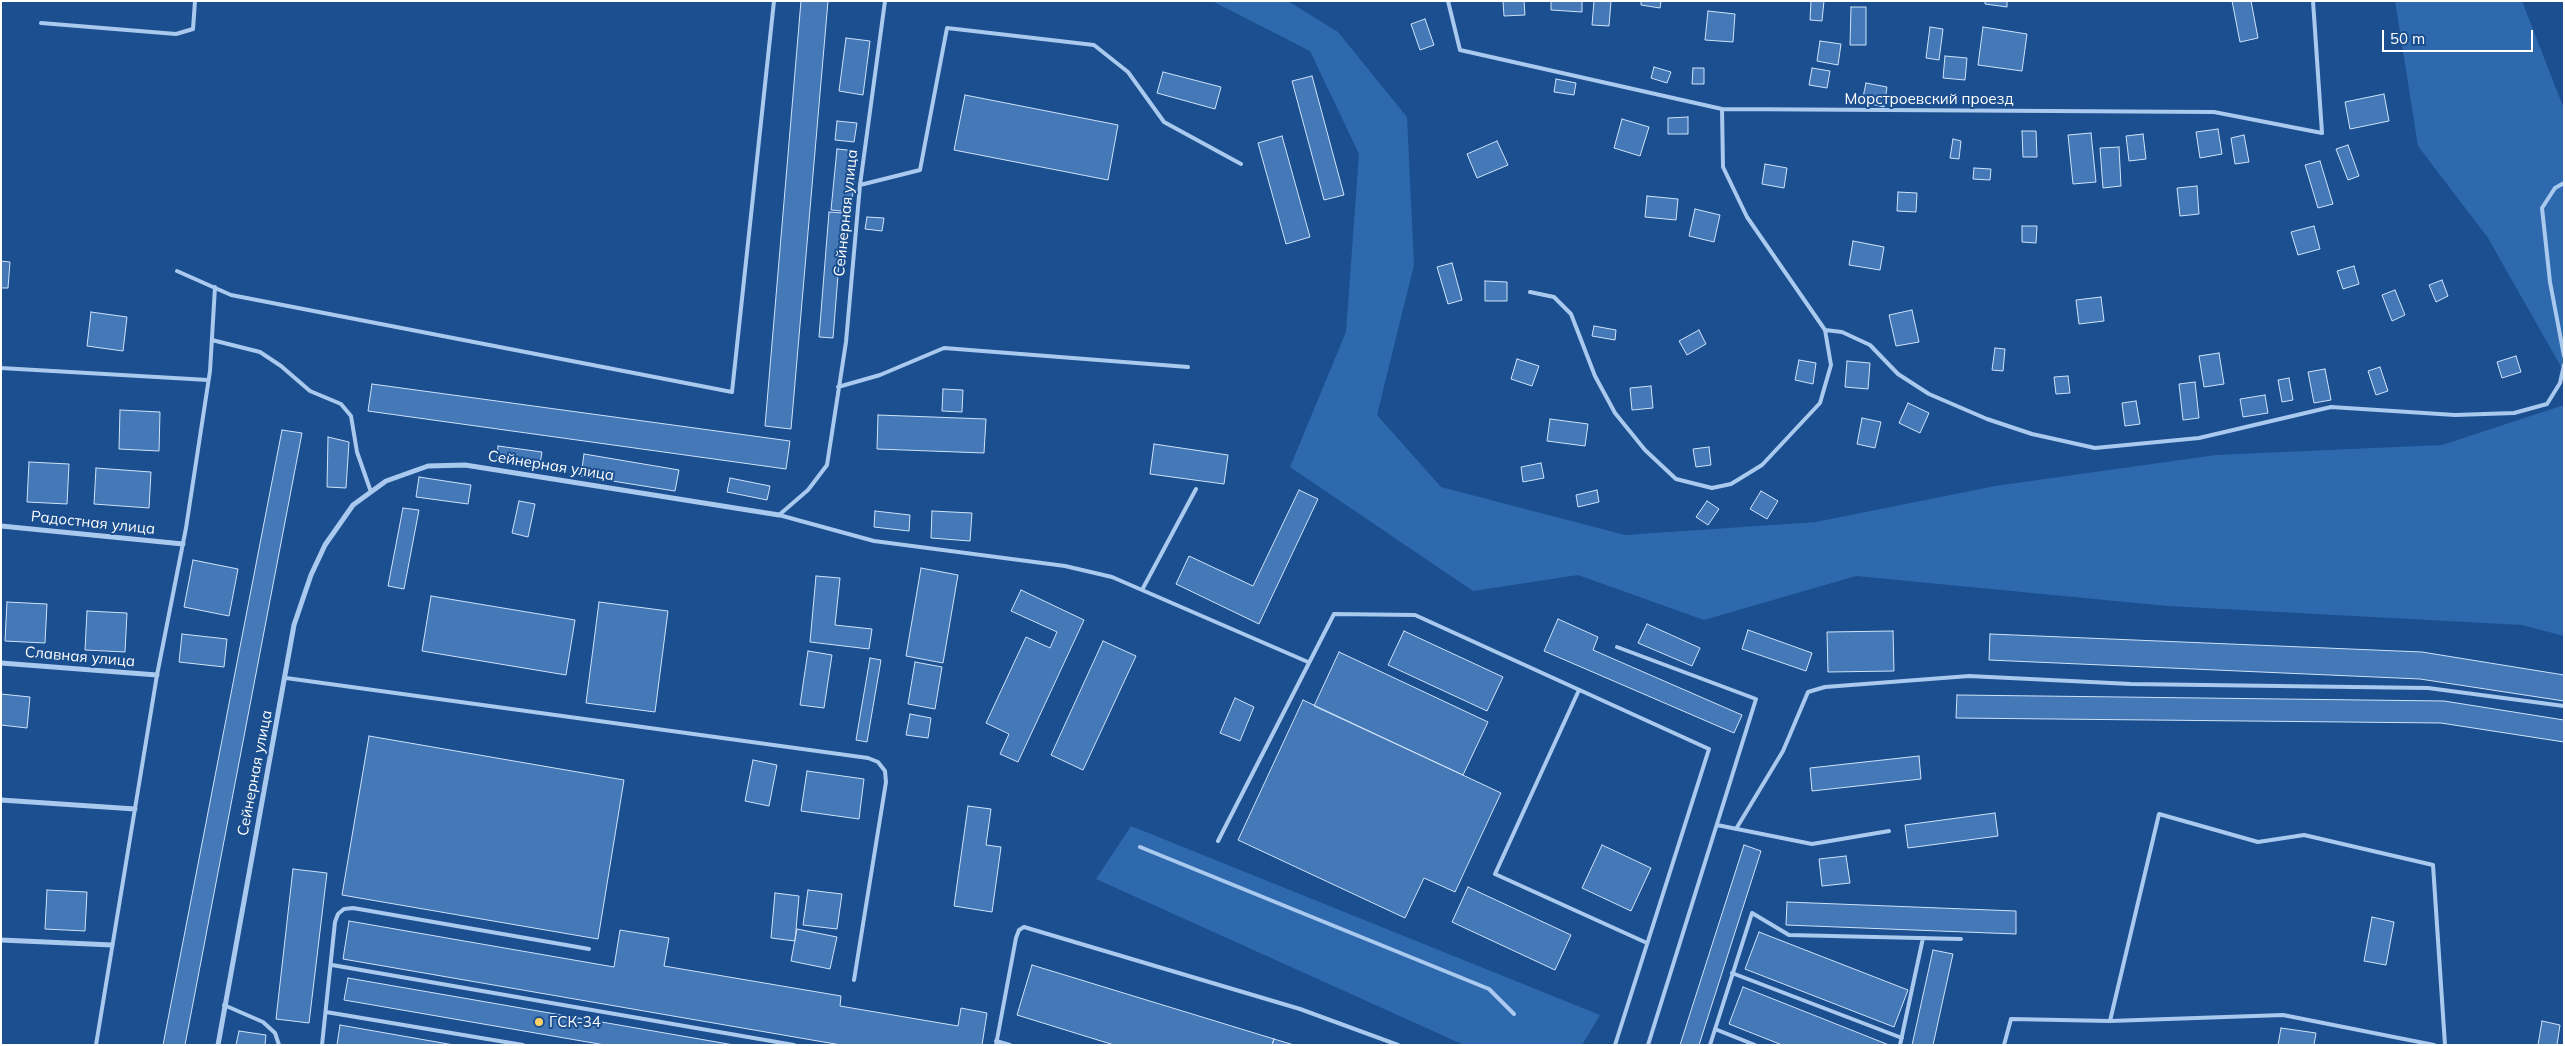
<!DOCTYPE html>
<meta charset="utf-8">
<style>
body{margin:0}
#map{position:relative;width:2565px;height:1046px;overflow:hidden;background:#1b4f8f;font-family:Mulish,sans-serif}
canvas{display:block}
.frame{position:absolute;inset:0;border:2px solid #fff;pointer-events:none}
.scale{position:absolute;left:2382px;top:30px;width:151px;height:22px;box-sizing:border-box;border:2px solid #fff;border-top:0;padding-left:6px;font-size:15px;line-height:18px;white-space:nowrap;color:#fff;-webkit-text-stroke:4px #1b4f8f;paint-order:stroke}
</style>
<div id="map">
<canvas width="2565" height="1046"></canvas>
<div class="frame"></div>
<div class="scale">50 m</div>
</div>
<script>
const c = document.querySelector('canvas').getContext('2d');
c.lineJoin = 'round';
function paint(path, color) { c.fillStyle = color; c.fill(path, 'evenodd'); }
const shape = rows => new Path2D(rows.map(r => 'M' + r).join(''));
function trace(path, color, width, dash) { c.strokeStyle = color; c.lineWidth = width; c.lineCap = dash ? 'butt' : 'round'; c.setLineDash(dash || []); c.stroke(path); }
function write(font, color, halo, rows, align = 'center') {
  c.font = font + ' Mulish,sans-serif'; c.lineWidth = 4; c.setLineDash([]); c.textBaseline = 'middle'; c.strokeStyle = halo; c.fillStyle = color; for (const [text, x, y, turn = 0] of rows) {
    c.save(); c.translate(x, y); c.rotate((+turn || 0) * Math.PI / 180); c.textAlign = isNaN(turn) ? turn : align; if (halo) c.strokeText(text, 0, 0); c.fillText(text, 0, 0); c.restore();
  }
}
paint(shape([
 [1212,1,1288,1,1338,32,1407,117,1414,265,1377,415,1441,487,1625,535,1816,522,1995,486,2216,455,2442,445,2564,405,2564,636,2522,625,2167,606,1856,576,1704,620,1578,575,1473,591,1290,467,1346,332,1359,154,1310,51],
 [2395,1,2522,1,2564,109,2564,372,2488,238,2418,146],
 [1131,826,1600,1015,1582,1045,1464,1045,1096,879]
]), '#2e69ad');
const building = shape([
 [801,1,828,1,791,429,765,426,801,1],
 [1503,1,1524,1,1525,15,1504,16,1503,1],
 [1551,1,1582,1,1582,12,1551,10,1551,1],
 [1594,1,1611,1,1609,26,1592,25,1594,1],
 [1641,1,1661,1,1660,8,1641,5,1641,1],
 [1811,1,1824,1,1822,21,1810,20,1811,1],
 [1985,1,2007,1,2007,7,1985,4,1985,1],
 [2232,1,2251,1,2258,38,2240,42,2232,1],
 [1851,7,1866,7,1866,45,1850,45,1851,7],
 [1708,11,1735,14,1733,42,1705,40,1708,11],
 [1425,19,1434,45,1420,50,1411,24,1425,19],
 [1930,27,1943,29,1939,60,1926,58,1930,27],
 [1983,27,2027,34,2022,71,1978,65,1983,27],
 [846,38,870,41,863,95,839,91,846,38],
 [1820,41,1841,44,1838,65,1817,61,1820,41],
 [1945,56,1967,58,1965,80,1943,78,1945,56],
 [1654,67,1671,72,1667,83,1651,78,1654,67],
 [1693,68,1704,68,1704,84,1692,84,1693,68],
 [1812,68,1830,71,1827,88,1809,85,1812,68],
 [1163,72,1221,87,1215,109,1157,93,1163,72],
 [1312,76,1344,195,1324,200,1292,81,1312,76],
 [1556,79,1576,83,1574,95,1554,92,1556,79],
 [1866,83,1887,87,1884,107,1862,102,1866,83],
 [2384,94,2389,121,2350,129,2345,102,2384,94],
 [965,95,1118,125,1108,180,954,150,965,95],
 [1688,117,1688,134,1668,134,1668,118,1688,117],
 [1622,119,1649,127,1640,156,1614,148,1622,119],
 [837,121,857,123,854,142,835,140,837,121],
 [2218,129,2222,154,2200,158,2196,132,2218,129],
 [2022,131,2036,131,2037,157,2023,157,2022,131],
 [2091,133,2096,182,2073,184,2068,135,2091,133],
 [2143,134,2146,159,2129,161,2126,136,2143,134],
 [2244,135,2249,162,2235,164,2231,138,2244,135],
 [1282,136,1310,237,1286,244,1258,143,1282,136],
 [1953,139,1961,141,1959,159,1950,158,1953,139],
 [1497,141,1508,165,1477,178,1467,154,1497,141],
 [2348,145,2359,176,2348,180,2336,149,2348,145],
 [2119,147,2121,186,2103,188,2100,148,2119,147],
 [837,149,857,151,851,212,831,210,837,149],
 [2320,161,2333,204,2318,208,2305,165,2320,161],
 [1765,164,1787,168,1784,188,1762,184,1765,164],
 [1974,168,1991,169,1990,180,1973,179,1974,168],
 [2197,186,2199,214,2180,216,2177,188,2197,186],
 [1898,192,1917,193,1916,212,1897,211,1898,192],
 [1647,196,1678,199,1676,220,1645,217,1647,196],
 [1695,209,1720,215,1714,242,1689,236,1695,209],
 [829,212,843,213,833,338,819,337,829,212],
 [867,217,884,218,882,231,865,229,867,217],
 [2022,226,2037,226,2036,243,2022,242,2022,226],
 [2314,226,2320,249,2298,255,2291,232,2314,226],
 [1853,241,1884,247,1880,270,1849,265,1853,241],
 [1,261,10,262,8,288,1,288,1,261],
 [1452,263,1462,300,1448,304,1437,267,1452,263],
 [2354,266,2359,284,2343,289,2337,271,2354,266],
 [2442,280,2448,296,2436,302,2429,285,2442,280],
 [1485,281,1507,282,1507,301,1485,301,1485,281],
 [2395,290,2405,315,2392,321,2382,295,2395,290],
 [2101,297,2104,321,2079,324,2076,300,2101,297],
 [1912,310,1919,342,1896,346,1889,315,1912,310],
 [91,312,127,317,123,351,87,346,91,312],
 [1594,326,1616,330,1615,340,1592,336,1594,326],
 [1699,330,1706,344,1687,355,1679,341,1699,330],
 [1995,348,2005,349,2003,371,1992,370,1995,348],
 [2219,353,2224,384,2204,387,2199,356,2219,353],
 [2516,356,2521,372,2502,378,2497,362,2516,356],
 [1517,359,1539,366,1532,386,1511,379,1517,359],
 [1799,360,1816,363,1813,384,1795,380,1799,360],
 [1847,361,1870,363,1868,389,1845,387,1847,361],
 [2380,367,2388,391,2376,395,2368,371,2380,367],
 [2325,369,2331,400,2314,403,2308,372,2325,369],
 [2068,376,2070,393,2056,394,2054,377,2068,376],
 [2289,378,2293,400,2282,402,2278,380,2289,378],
 [2195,382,2199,418,2183,420,2179,384,2195,382],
 [372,384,790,441,786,469,368,411,372,384],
 [1651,386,1653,408,1632,410,1630,388,1651,386],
 [943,389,963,390,962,412,942,411,943,389],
 [2265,395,2268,413,2243,417,2240,399,2265,395],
 [2136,401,2140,424,2125,426,2122,403,2136,401],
 [1908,403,1929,413,1920,433,1899,423,1908,403],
 [120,410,160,412,159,451,119,449,120,410],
 [878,415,986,419,984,453,877,449,878,415],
 [1862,418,1881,422,1875,448,1857,444,1862,418],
 [1550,419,1588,424,1585,446,1547,441,1550,419],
 [282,430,302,433,185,1045,163,1045,282,430],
 [328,437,349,442,346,488,327,487,328,437],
 [1154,444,1228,455,1224,484,1150,474,1154,444],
 [498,446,542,452,540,464,497,458,498,446],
 [1709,447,1711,465,1696,467,1693,449,1709,447],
 [584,454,679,470,675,491,581,476,584,454],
 [29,462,69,464,67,504,27,502,29,462],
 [1541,463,1544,478,1523,482,1521,467,1541,463],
 [96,468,151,472,149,508,94,504,96,468],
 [419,477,471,485,468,504,416,497,419,477],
 [730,478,770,486,767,500,727,492,730,478],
 [1299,490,1318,499,1259,624,1176,584,1189,556,1253,586,1299,490],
 [1597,490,1599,502,1578,507,1576,495,1597,490],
 [1761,491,1778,501,1767,519,1750,509,1761,491],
 [519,501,535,504,528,537,512,533,519,501],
 [1707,501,1719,509,1708,525,1696,517,1707,501],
 [403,508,419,510,404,589,388,586,403,508],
 [875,511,910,515,909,531,874,527,875,511],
 [932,511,972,513,970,541,931,538,932,511],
 [193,560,238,569,229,616,184,607,193,560],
 [921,568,958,575,943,663,906,656,921,568],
 [816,576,840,578,835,625,872,629,869,649,810,642,816,576],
 [1021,590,1084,620,1018,762,1000,754,1009,734,986,723,1026,637,1050,648,1057,632,1011,611,1021,590],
 [431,596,575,620,566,675,422,651,431,596],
 [7,602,47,604,45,643,5,641,7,602],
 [599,602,668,611,655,712,586,703,599,602],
 [87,611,127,613,125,652,85,650,87,611],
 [1558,619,1598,637,1593,650,1742,715,1734,733,1544,651,1558,619],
 [1647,624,1700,648,1692,666,1638,643,1647,624],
 [1748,630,1812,653,1806,671,1742,649,1748,630],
 [1404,631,1503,677,1487,711,1388,665,1404,631],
 [1893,631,1894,671,1828,672,1827,632,1893,631],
 [182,634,227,639,224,667,179,662,182,634],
 [1990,634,2422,652,2564,675,2564,701,2420,679,1989,660,1990,634],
 [1103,641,1136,656,1083,770,1051,755,1103,641],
 [808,651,832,655,824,708,800,705,808,651],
 [1339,652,1488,722,1463,775,1314,706,1339,652],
 [870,658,881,660,867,742,856,740,870,658],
 [915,662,942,667,935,709,908,704,915,662],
 [1,694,30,697,27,728,1,725,1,694],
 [1957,695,2444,701,2564,720,2564,742,2441,723,1956,718,1957,695],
 [1235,698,1254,707,1240,741,1220,733,1235,698],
 [1303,700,1501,793,1455,892,1424,878,1405,918,1238,840,1303,700],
 [910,714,931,718,928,738,906,735,910,714],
 [369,736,624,780,598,939,342,895,369,736],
 [1919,756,1921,779,1812,791,1810,768,1919,756],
 [753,760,777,765,769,806,745,801,753,760],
 [807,771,864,779,859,819,801,811,807,771],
 [968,806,991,809,986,845,1001,847,992,912,954,906,968,806],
 [1995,813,1998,836,1908,848,1905,825,1995,813],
 [1602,845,1651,868,1631,911,1582,888,1602,845],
 [1744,845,1761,851,1699,1045,1680,1045,1744,845],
 [1846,856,1850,883,1822,886,1819,859,1846,856],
 [293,869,327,873,309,1023,276,1019,293,869],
 [1468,887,1571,935,1555,970,1452,922,1468,887],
 [47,890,87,892,85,931,45,929,47,890],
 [808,890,842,894,837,929,803,925,808,890],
 [775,893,799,896,795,941,771,938,775,893],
 [1787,902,2016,911,2016,934,1786,925,1787,902],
 [2372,917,2394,922,2386,965,2364,961,2372,917],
 [349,921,614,967,620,930,669,938,664,966,841,996,840,1006,958,1026,961,1008,987,1013,982,1045,841,1045,343,959,349,921],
 [797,929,837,937,830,969,791,961,797,929],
 [1759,932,1908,990,1894,1027,1745,969,1759,932],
 [1933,950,1953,954,1933,1045,1912,1045,1933,950],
 [1032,965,1274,1039,1272,1045,1114,1045,1017,1015,1032,965],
 [348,978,734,1045,605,1045,344,1000,348,978],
 [1743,987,1889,1045,1782,1045,1729,1024,1743,987],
 [2542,1021,2560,1025,2557,1045,2538,1045,2542,1021],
 [340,1025,454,1045,337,1045,340,1025],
 [2281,1028,2316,1033,2314,1045,2278,1045,2281,1028],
 [239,1031,266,1035,265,1045,236,1045,239,1031],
 [1274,1039,1294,1045,1272,1045,1274,1039]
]);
paint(building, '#4478b7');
trace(building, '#cfe3fa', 1);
trace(shape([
 [1448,1,1460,50,1722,109,2214,112,2322,133,2313,1],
 [41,23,176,34,193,29,195,1],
 [2564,183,2555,188,2542,208,2550,282,2564,356],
 [860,185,920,170,947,28,1094,45,1128,72,1164,122,1241,164],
 [177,271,231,295,732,392,774,1],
 [1530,292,1554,297,1571,314,1595,376,1615,413,1645,450,1676,479,1712,488,1731,484,1762,465,1820,403,1831,365,1825,330,1747,217,1723,167,1722,109],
 [1825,330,1842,332,1870,345,1898,374,1929,394,1987,419,2032,434,2095,448,2199,438,2331,407,2455,415,2514,413,2547,404,2560,383,2564,365],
 [212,340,260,352,281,366,310,391,341,404,351,416,357,452,371,492],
 [1,368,208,380],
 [838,387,880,375,944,348,1188,367],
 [779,515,874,541,1065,566,1112,577,1308,662],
 [779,515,808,490,827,465,846,342,860,185,885,1],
 [1142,590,1196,489],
 [1617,647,1756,699,1648,1045],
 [286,678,868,758,878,762,885,771,886,782,854,980],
 [1579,690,1495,874,1647,943],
 [1717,825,1812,844,1889,831],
 [1736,829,1783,751,1808,692,1825,687,1969,676,2131,684,2428,688,2564,706],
 [1218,841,1334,614,1415,615,1709,749,1615,1045],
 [1140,847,1489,989,1514,1014],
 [332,965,794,1045],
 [1732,973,1902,1038],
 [224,1005,263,1022,275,1033,279,1045],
 [326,1012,523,1045],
 [2110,1021,2159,814,2258,842,2304,835,2433,865,2445,1045],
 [1715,1029,1755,1045],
 [996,1041,1010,1045],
 [96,1045,157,675,186,528,210,371,215,287],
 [322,1045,335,922,338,914,344,909,353,908,589,949],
 [996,1045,1016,938,1019,930,1024,927,1300,1009,1398,1045],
 [1710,1045,1752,913,1789,935,1961,939],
 [1900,1045,1923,938],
 [2004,1045,2011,1019,2110,1021,2283,1015,2434,1045]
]), '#a9c9ee', 4);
trace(shape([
 [1,526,183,544],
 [1,663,157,675],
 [1,800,135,809],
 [1,940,112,945],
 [218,1045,294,625,311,575,325,545,353,505,386,481,428,466,465,465,779,515]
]), '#a9c9ee', 5);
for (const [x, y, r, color] of [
 [539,1022,5,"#ffd166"]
]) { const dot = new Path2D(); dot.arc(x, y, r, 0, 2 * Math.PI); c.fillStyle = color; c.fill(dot); trace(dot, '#1b4f8f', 2); }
write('15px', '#fff', '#1b4f8f', [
 ["Морстроевский проезд",1929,99],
 ["Сейнерная улица",846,213,-84],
 ["Сейнерная улица",551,466,9],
 ["Радостная улица",93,523,6],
 ["Славная улица",80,657,5],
 ["Сейнерная улица",255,773,-79]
]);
write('15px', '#fff', '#1b4f8f', [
 ["ГСК-34",549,1022]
], 'left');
</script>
